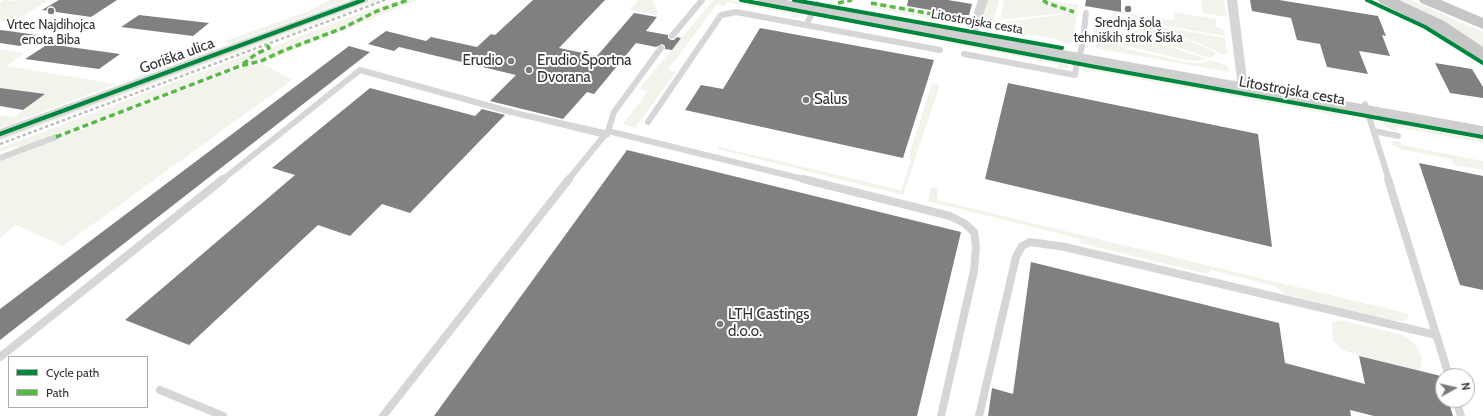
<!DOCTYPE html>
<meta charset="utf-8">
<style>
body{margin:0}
#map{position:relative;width:1483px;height:416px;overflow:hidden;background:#fff;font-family:Cabin,sans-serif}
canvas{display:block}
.legend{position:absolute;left:8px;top:356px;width:140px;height:52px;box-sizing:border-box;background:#fff;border:1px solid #adadad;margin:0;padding:5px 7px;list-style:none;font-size:12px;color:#323232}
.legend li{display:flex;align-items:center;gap:8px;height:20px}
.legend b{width:20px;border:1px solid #adadad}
.north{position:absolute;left:1435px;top:368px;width:40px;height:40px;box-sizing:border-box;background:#fff;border:1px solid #adadad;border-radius:50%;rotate:82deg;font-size:11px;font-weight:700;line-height:16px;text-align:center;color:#323232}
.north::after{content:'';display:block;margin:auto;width:14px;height:18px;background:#7a7a7a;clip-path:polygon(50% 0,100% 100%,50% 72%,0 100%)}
</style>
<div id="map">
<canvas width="1483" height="416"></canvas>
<ul class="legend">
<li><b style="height:5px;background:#00873e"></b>Cycle path</li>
<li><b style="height:5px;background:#58b947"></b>Path</li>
</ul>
<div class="north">N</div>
</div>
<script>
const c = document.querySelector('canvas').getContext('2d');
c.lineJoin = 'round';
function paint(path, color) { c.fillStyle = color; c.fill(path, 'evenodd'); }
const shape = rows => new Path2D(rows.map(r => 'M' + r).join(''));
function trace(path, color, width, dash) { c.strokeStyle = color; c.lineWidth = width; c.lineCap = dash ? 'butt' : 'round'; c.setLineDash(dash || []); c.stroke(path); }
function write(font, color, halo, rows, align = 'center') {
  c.font = font + ' Cabin,sans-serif'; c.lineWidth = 4; c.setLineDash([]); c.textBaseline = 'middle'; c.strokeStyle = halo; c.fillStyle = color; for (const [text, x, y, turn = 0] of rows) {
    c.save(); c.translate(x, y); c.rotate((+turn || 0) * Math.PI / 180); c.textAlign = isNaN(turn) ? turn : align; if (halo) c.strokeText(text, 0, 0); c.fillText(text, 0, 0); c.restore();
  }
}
paint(shape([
 [4,0,15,1,18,0,49,0,13,22,0,21,0,3],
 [329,0,349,0,230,44,225,41,309,11],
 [371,0,380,0,0,141,0,137],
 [402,0,418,0,262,63,292,80,63,246,16,225,0,238,0,161,239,69,262,63,261,60,239,65,211,76,20,149,18,147,12,147,0,152,0,148,257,51,260,48,262,50,252,57,277,45,387,3,389,5],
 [639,0,653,0,658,12,655,15,630,10],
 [713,0,729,0,802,14,799,17,791,18,793,14,728,2,725,6,717,4,668,70,676,72,635,128,623,124,648,91,639,89],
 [988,0,999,0,994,21,985,22,982,21],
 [1004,0,1040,0,1047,4,1071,12,1000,20],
 [1046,0,1078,5,1077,11,1073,11,1046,2],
 [1202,0,1224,0,1226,17,1202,13],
 [1393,0,1411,0,1483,32,1483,52],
 [872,3,970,21,969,25,870,8],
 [1114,11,1174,21,1174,12,1216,19,1216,27,1224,29,1225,36,1127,19,1129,15,1117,13,1114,17,1112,17],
 [1077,13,1073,44,1057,41,1057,39,1028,34,1027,36,980,26,996,23],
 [1098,16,1103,21,1126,25,1123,20,1147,24,1126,31,1094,20,1094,17],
 [1094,23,1123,32,1092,42],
 [1152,25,1225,38,1227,54,1221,54,1215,50],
 [1146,27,1156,28,1212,50,1216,54,1210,58,1130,32],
 [1127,33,1207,59,1199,61,1186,60,1126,46,1120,43,1118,37],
 [1114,37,1119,45,1128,49,1184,62,1202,63,1210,60,1228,66,1229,72,1095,48,1097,43],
 [954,42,1067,62,1069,68,1057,68,1058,64,952,44],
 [209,46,214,50,131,80,140,75,142,70],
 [0,49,24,53,6,66,116,84,0,128,0,115,14,117,44,95,0,88],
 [1084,66,1343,114,1345,117,1090,70,1089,74,1082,70],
 [932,83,940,85,903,195,718,149,719,147,901,190,911,159,908,158],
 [1385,121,1483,139,1483,143,1396,127,1397,131,1391,130,1384,125],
 [1394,141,1400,142,1402,145,1483,161,1483,170,1454,165,1451,159,1400,149,1394,146,1390,142],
 [931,187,938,189,937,200,1409,314,1406,321,1387,320,1285,294,1275,286,1211,270,1207,274,1080,243,1080,239,928,201],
 [1340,320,1403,335,1416,345,1422,359,1420,371,1359,356,1343,350,1333,341,1332,323]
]), '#f2f4ec');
paint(shape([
 [59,0,117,0,91,17,42,10],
 [533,0,605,0,559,48,597,56,634,13,657,17,646,31,668,35,668,38,671,40,674,40,677,37,681,38,672,50,665,49,665,46,662,44,656,47,636,43,594,94,587,92,563,119,490,101,516,75,399,47,394,51,368,44,386,31,426,41,431,37,477,47,491,34,495,35],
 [908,0,948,0,972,4,969,15,960,15,907,6],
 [1086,0,1121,0,1121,12,1085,6],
 [1250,0,1279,0,1378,16,1386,36,1382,35,1390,56,1359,51,1368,74,1327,67,1320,44,1297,40,1291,18,1252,11],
 [139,15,209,23,193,36,121,27],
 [760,28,934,60,903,158,685,110,701,85,723,89],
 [0,30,9,31,36,35,20,46,0,43],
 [48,44,120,54,99,69,25,59],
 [349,46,370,52,0,340,0,309],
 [1435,63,1472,69,1483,87,1483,98,1450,93],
 [1008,83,1258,134,1272,247,985,179],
 [0,88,45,94,23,110,0,106],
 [370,88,475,116,482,109,505,115,410,213,382,204,350,236,318,225,189,345,125,320,295,175,272,168],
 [627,150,961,232,917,416,434,416],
 [1419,163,1483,176,1483,290,1460,285],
 [1031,262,1279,323,1285,363,1365,384,1359,356,1441,376,1443,383,1443,400,1448,400,1453,416,1374,416,1350,410,1351,416,988,416,992,388,1013,394]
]), '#808080');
trace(shape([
 [806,25,817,4],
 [672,36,702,0],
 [964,54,1075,75,1077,62,1082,47,1086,13],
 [1365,104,1389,180],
 [648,122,721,15,736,12,940,50],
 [608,131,807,180],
 [1374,131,1398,136],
 [0,158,56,137],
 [222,180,360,70,511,112],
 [568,180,608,131,614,112,661,48]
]), '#d6d6d6', 6);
trace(shape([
 [803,179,950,216,964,223,974,232,976,246,974,271,941,416],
 [1388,179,1449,376],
 [0,357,223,179],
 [160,390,223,416],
 [1456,400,1461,416],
 [383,416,569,179],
 [979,416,1016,257,1022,246,1030,242,1065,247,1436,335]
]), '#d6d6d6', 8);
paint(shape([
 [978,0,988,0,976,38,971,41,966,38,978,0],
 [1227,0,1237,0,1248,87,1243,90,1238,87,1227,0],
 [511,109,605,130,609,131,611,134,609,137,605,138,507,114,505,112,507,110,511,109]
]), '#d6d6d6');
paint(shape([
 [352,0,369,0,367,2,0,139,0,129,352,0]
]), '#d6d6d6');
paint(shape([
 [757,0,786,0,1483,126,1483,136,764,4,759,3,757,0]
]), '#cfcfcf');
paint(shape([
 [1378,0,1399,0,1444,21,1483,47,1483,60,1477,59,1432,29,1380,3,1378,0],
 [1419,0,1441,0,1483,18,1483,29,1421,3,1419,0]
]), '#c6c6c6');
trace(shape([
 [0,144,385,0]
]), '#bebebe', 2.5, [3.5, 2.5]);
trace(shape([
 [1043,0,1047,3,1074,12],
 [838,3,852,0],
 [871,3,977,22],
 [243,64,256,54,269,48,267,45],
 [56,137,240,66,261,61,285,50,343,28,377,11,408,0]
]), '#58b947', 3.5, [6, 3.5]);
trace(shape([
 [741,0,1096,67,1483,137],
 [794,0,1062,48],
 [1367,0,1425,27,1483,63],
 [0,134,363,0]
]), '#00873e', 4);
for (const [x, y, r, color] of [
 [1128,9,4,"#7a7a7a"],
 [51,11,4,"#7a7a7a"],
 [511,61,4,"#7a7a7a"],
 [529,70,4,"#7a7a7a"],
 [806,100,4,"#7a7a7a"],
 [720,324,4,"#7a7a7a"]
]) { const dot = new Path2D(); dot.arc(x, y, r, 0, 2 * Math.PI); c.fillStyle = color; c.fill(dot); trace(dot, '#fff', 1.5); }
write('13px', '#323232', '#fff', [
 ["Litostrojska cesta",977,22,10]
]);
write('13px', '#323232', '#fff', [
 ["Srednja šola",1128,23],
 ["tehniških strok Šiška",1128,38],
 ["Vrtec Najdihojca",51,25],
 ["enota Biba",51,40]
]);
write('15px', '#323232', '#fff', [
 ["Goriška ulica",177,56,-20],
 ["Litostrojska cesta",1292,91,10]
]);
write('15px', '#323232', '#fff', [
 ["Erudio",503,61,"right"],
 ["Erudio Športna",537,61],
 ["Dvorana",537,78],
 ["Salus",814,100],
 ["LTH Castings",728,315],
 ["d.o.o.",728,332]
], 'left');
</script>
